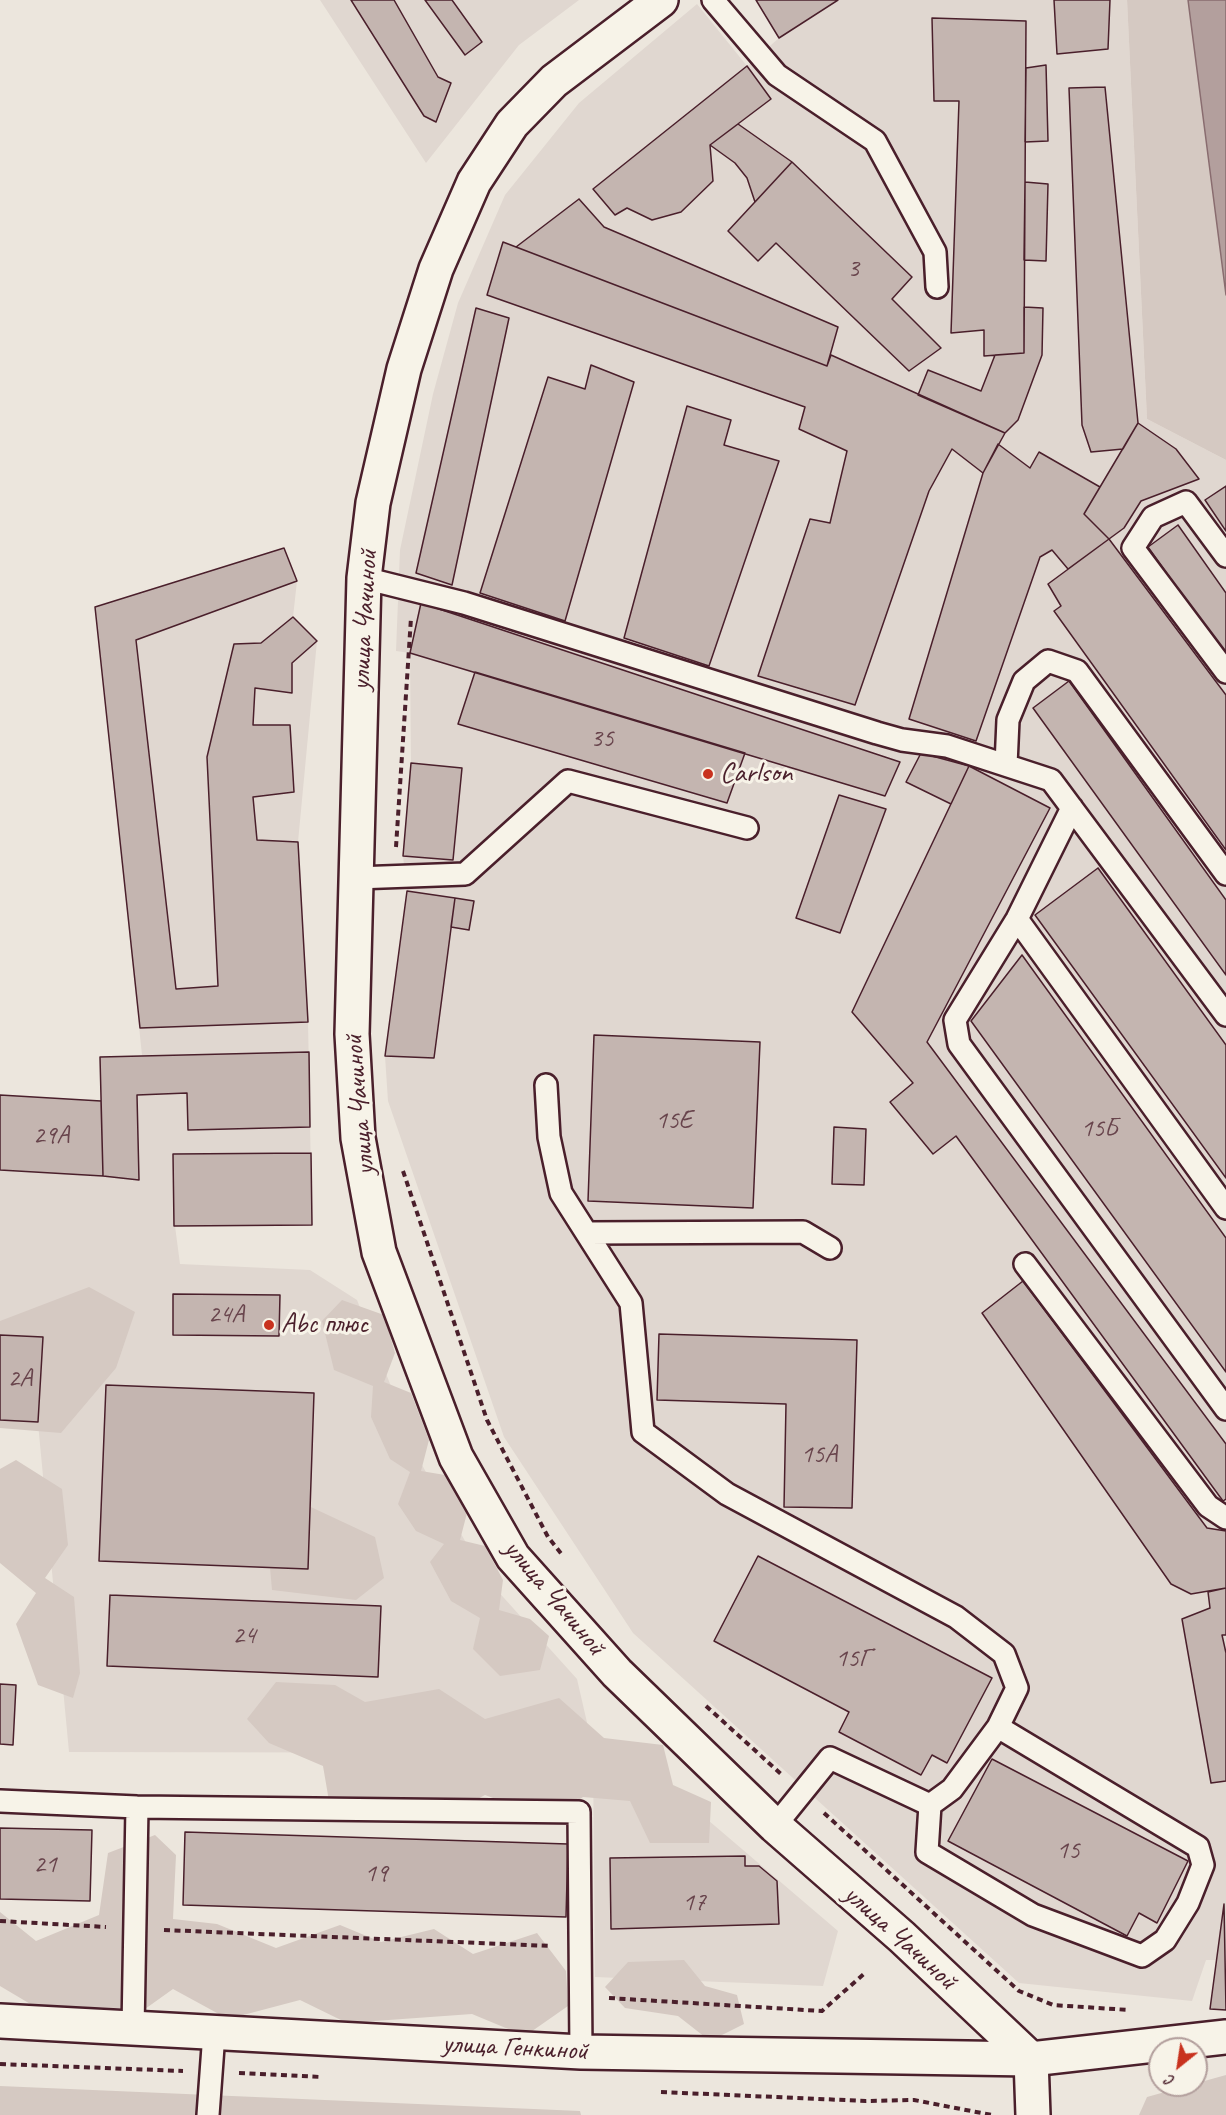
<!DOCTYPE html>
<meta charset="utf-8">
<style>
body{margin:0}
#map{position:relative;width:1226px;height:2115px;overflow:hidden;background:#ece6dd;font-family:Caveat,sans-serif}
canvas{display:block}
.north{position:absolute;left:1148px;top:2037px;width:60px;height:60px;box-sizing:border-box;background:#f7f3e8;border:2px solid #b29e9c;border-radius:50%;rotate:210deg;font-size:16px;font-weight:700;line-height:24px;text-align:center;color:#4a1f2b}
.north::after{content:'';display:block;margin:auto;width:21px;height:27px;background:#c8321e;clip-path:polygon(50% 0,100% 100%,50% 72%,0 100%)}
</style>
<div id="map">
<canvas width="1226" height="2115"></canvas>
<div class="north">С</div>
</div>
<script>
const c = document.querySelector('canvas').getContext('2d');
c.lineJoin = 'round';
function paint(path, color) { c.fillStyle = color; c.fill(path, 'evenodd'); }
const shape = rows => new Path2D(rows.map(r => 'M' + r).join(''));
function trace(path, color, width, dash) { c.strokeStyle = color; c.lineWidth = width; c.lineCap = dash ? 'butt' : 'round'; c.setLineDash(dash || []); c.stroke(path); }
function write(font, color, halo, rows, align = 'center') {
  c.font = font + ' Caveat,sans-serif'; c.lineWidth = 6; c.setLineDash([]); c.textBaseline = 'middle'; c.strokeStyle = halo; c.fillStyle = color; for (const [text, x, y, turn = 0] of rows) {
    c.save(); c.translate(x, y); c.rotate((+turn || 0) * Math.PI / 180); c.textAlign = isNaN(turn) ? turn : align; if (halo) c.strokeText(text, 0, 0); c.fillText(text, 0, 0); c.restore();
  }
}
paint(shape([
 [320,0,579,0,519,45,426,163],
 [756,0,1127,0,1147,419,1226,460,1226,1960,1206,1960,1192,2001,1019,1983,633,1633,504,1437,388,1101,385,1056,434,1058,451,927,469,930,474,902,407,891,403,856,411,763,410,653,396,651,400,550,433,394,458,303,505,195,579,103,697,4,747,66,779,38],
 [284,548,297,581,293,617,317,641,298,842,308,1022,312,1225,175,1226,180,1264,310,1270,357,1300,422,1465,486,1578,577,1679,594,1753,633,1756,838,1931,823,1986,595,1977,593,1753,69,1752,38,1423,0,1420,0,1095,101,1101,100,1057,142,1055,95,607]
]), '#e0d7d0');
paint(shape([
 [1127,0,1226,0,1226,460,1147,419],
 [89,1287,135,1312,116,1368,61,1433,0,1428,0,1321],
 [342,1300,384,1315,395,1353,384,1382,411,1393,429,1440,421,1471,445,1475,467,1513,460,1540,485,1546,503,1580,499,1610,530,1619,549,1636,540,1670,500,1676,473,1649,480,1618,451,1601,430,1562,444,1544,416,1531,398,1504,410,1472,390,1459,371,1417,373,1386,334,1370,322,1321],
 [16,1460,62,1489,68,1545,45,1578,74,1597,80,1673,73,1698,38,1685,16,1624,36,1593,0,1563,0,1469],
 [298,1501,375,1537,384,1578,356,1600,272,1590,267,1534],
 [276,1682,335,1685,365,1702,439,1689,485,1719,559,1698,604,1738,663,1745,673,1785,711,1802,709,1843,650,1843,630,1801,583,1797,550,1819,485,1795,444,1817,389,1798,329,1801,323,1766,269,1743,247,1719],
 [155,1835,176,1855,173,1919,217,1924,276,1948,340,1925,381,1942,434,1929,473,1954,537,1933,566,1971,568,2006,525,2036,472,2014,347,2023,300,2000,228,2019,173,1989,145,2009,32,2005,0,1986,0,1912,36,1941,99,1915,108,1853],
 [684,1960,705,1986,737,1995,744,2024,710,2041,678,2016,625,2008,605,1987,628,1962],
 [1226,2075,1226,2115,1139,2115,1147,2097],
 [0,2086,580,2111,581,2115,0,2115]
]), '#d5c9c2');
const water = shape([
 [1188,0,1226,0,1226,295,1188,0]
]);
paint(water, '#b39f9d');
trace(water, '#896c6f', 1.5);
const building = shape([
 [351,0,394,0,438,77,451,83,436,122,424,116,351,0],
 [425,0,452,0,482,42,465,55,425,0],
 [756,0,838,0,779,38,756,0],
 [1054,0,1110,0,1108,49,1057,54,1054,0],
 [932,18,1026,21,1024,353,984,356,984,330,951,333,959,101,934,101,932,18],
 [1046,65,1048,141,1025,142,1026,68,1046,65],
 [747,66,771,99,710,145,713,181,681,212,652,220,627,208,615,215,593,189,747,66],
 [1105,87,1138,423,1123,449,1091,452,1082,425,1069,88,1105,87],
 [738,124,792,162,755,202,747,178,735,163,710,145,738,124],
 [792,162,912,277,892,299,941,348,909,371,776,243,758,261,728,231,792,162],
 [1025,182,1048,184,1046,261,1024,260,1025,182],
 [579,199,604,227,838,327,827,366,516,247,579,199],
 [503,242,827,366,831,355,1005,433,983,473,952,449,929,491,855,705,758,676,810,519,830,523,847,451,799,429,805,407,487,295,503,242],
 [1024,307,1043,308,1042,355,1018,420,1005,433,918,395,928,370,981,391,995,355,1024,353,1024,307],
 [476,308,509,318,452,585,416,573,476,308],
 [591,365,634,382,565,621,480,593,548,377,585,389,591,365],
 [687,406,731,420,724,445,779,461,709,666,624,638,687,406],
 [1138,423,1176,449,1199,479,1141,501,1124,528,1109,539,1084,514,1138,423],
 [998,444,1030,468,1039,452,1100,487,1084,514,1109,539,1068,569,1052,550,1040,557,976,741,909,719,983,473,998,444],
 [1226,486,1226,531,1205,500,1226,486],
 [1178,525,1226,593,1226,657,1148,547,1178,525],
 [1109,539,1226,695,1226,850,1054,611,1061,606,1048,584,1109,539],
 [284,548,297,581,136,640,176,989,218,986,207,757,234,644,261,643,293,617,317,641,292,663,292,693,255,688,253,725,290,725,294,792,253,797,257,840,298,842,308,1022,140,1028,95,607,284,548],
 [421,603,900,762,885,796,410,653,421,603],
 [475,672,745,753,727,803,458,724,475,672],
 [1069,681,1226,900,1226,975,1033,708,1069,681],
 [921,753,969,766,951,804,906,782,921,753],
 [411,763,462,768,453,860,403,856,411,763],
 [969,766,1050,808,927,1042,1226,1444,1226,1499,1223,1501,956,1136,933,1154,890,1102,913,1083,852,1012,969,766],
 [839,795,886,809,840,933,796,918,839,795],
 [1098,868,1226,1045,1226,1178,1035,915,1098,868],
 [407,891,455,898,434,1058,385,1056,407,891],
 [455,898,474,901,469,930,451,927,455,898],
 [1022,955,1226,1238,1226,1372,971,1021,1022,955],
 [594,1035,760,1042,753,1208,588,1201,594,1035],
 [309,1052,310,1127,188,1130,187,1093,137,1095,139,1180,103,1176,100,1057,309,1052],
 [0,1095,101,1101,103,1176,0,1170,0,1095],
 [834,1127,866,1129,864,1185,832,1184,834,1127],
 [311,1153,312,1225,174,1226,173,1154,311,1153],
 [1023,1281,1207,1528,1226,1531,1226,1588,1191,1594,1171,1584,982,1313,1023,1281],
 [173,1294,280,1295,279,1336,173,1335,173,1294],
 [659,1334,857,1340,852,1508,784,1507,786,1404,657,1400,659,1334],
 [0,1335,43,1337,38,1422,0,1420,0,1335],
 [106,1385,314,1393,308,1569,99,1561,106,1385],
 [758,1556,992,1678,947,1763,932,1755,921,1775,839,1732,849,1712,714,1641,758,1556],
 [1226,1588,1226,1635,1222,1635,1226,1653,1226,1781,1211,1783,1182,1619,1210,1608,1208,1592,1226,1588],
 [110,1595,381,1606,378,1677,107,1666,110,1595],
 [0,1684,16,1685,13,1745,0,1744,0,1684],
 [992,1759,1188,1861,1157,1923,1139,1913,1127,1936,948,1841,992,1759],
 [0,1828,92,1830,90,1901,0,1899,0,1828],
 [185,1832,568,1844,566,1917,183,1905,185,1832],
 [745,1856,745,1866,759,1866,777,1881,779,1924,611,1929,610,1858,745,1856],
 [1224,1904,1226,2010,1210,2009,1224,1904]
]);
paint(building, '#c4b5b0');
trace(building, '#4a1f2b', 1.5);
const lane = shape([
 [713,0,777,75,875,141,935,252,937,287],
 [1226,556,1186,502,1153,517,1133,548,1226,672],
 [364,578,464,603,877,733,902,740,947,746,1051,780,1226,1015],
 [1006,765,1008,720,1024,681,1048,661,1077,671,1226,874],
 [1072,808,1017,919,955,1020,959,1044,1226,1409],
 [356,878,465,874,568,781,747,828],
 [1017,919,1226,1208],
 [546,1085,549,1137,561,1193,631,1303,643,1432,727,1494,956,1617,1004,1654,1017,1688,998,1727,952,1789,930,1805,830,1758,775,1826],
 [587,1233,803,1232,830,1248],
 [1025,1264,1208,1506,1226,1518],
 [0,1801,137,1807,579,1812,581,2052],
 [930,1805,927,1852,1033,1915,1142,1956,1165,1940,1188,1903,1203,1865,1198,1847,998,1727],
 [133,2029,137,1807],
 [208,2115,214,2033]
]);
const street = shape([
 [661,0,554,81,512,124,474,182,436,269,404,369,373,503,364,578,352,1034,358,1138,379,1252,456,1457,513,1557,617,1673,775,1826,902,1937,1031,2059,1033,2115]
]);
const secondary = shape([
 [0,2021,581,2052,1031,2059,1226,2037]
]);
trace(lane, '#4a1f2b', 26);
trace(street, '#4a1f2b', 38);
trace(secondary, '#4a1f2b', 38);
trace(shape([
 [396,847,411,618],
 [403,1171,487,1420,548,1537,563,1556],
 [706,1706,781,1774],
 [824,1813,1019,1991,1053,2005,1129,2010],
 [0,1921,106,1927],
 [164,1930,552,1946],
 [609,1998,822,2011,866,1972],
 [0,2064,183,2071],
 [239,2073,321,2077],
 [661,2092,866,2101,914,2100,992,2115]
]), '#4a1f2b', 4, [6, 4.5]);
trace(lane, '#f7f3e8', 21);
trace(street, '#f7f3e8', 33);
trace(secondary, '#f7f3e8', 33);
for (const [x, y, r, color] of [
 [708,774,6,"#c8321e"],
 [269,1325,6,"#c8321e"]
]) { const dot = new Path2D(); dot.arc(x, y, r, 0, 2 * Math.PI); c.fillStyle = color; c.fill(dot); trace(dot, '#f7f3e8', 2); }
write('26px', '#68444c', null, [
 ["3",853,269],
 ["35",602,739],
 ["15Е",674,1121],
 ["15Б",1099,1129],
 ["29А",51,1136],
 ["24А",226,1315],
 ["2А",20,1379],
 ["15А",819,1455],
 ["24",244,1636],
 ["15Г",853,1659],
 ["15",1068,1851],
 ["21",45,1865],
 ["19",376,1874],
 ["17",694,1903]
]);
write('28px', '#4a1f2b', '#f7f3e8', [
 ["улица Чачиной",365,620,-87],
 ["улица Чачиной",360,1105,-95],
 ["улица Чачиной",554,1598,50],
 ["улица Чачиной",900,1938,42],
 ["улица Генкиной",515,2048,3]
]);
write('28px', '#4a1f2b', '#f7f3e8', [
 ["Carlson",720,774],
 ["Аbc плюс",281,1325]
], 'left');
</script>
